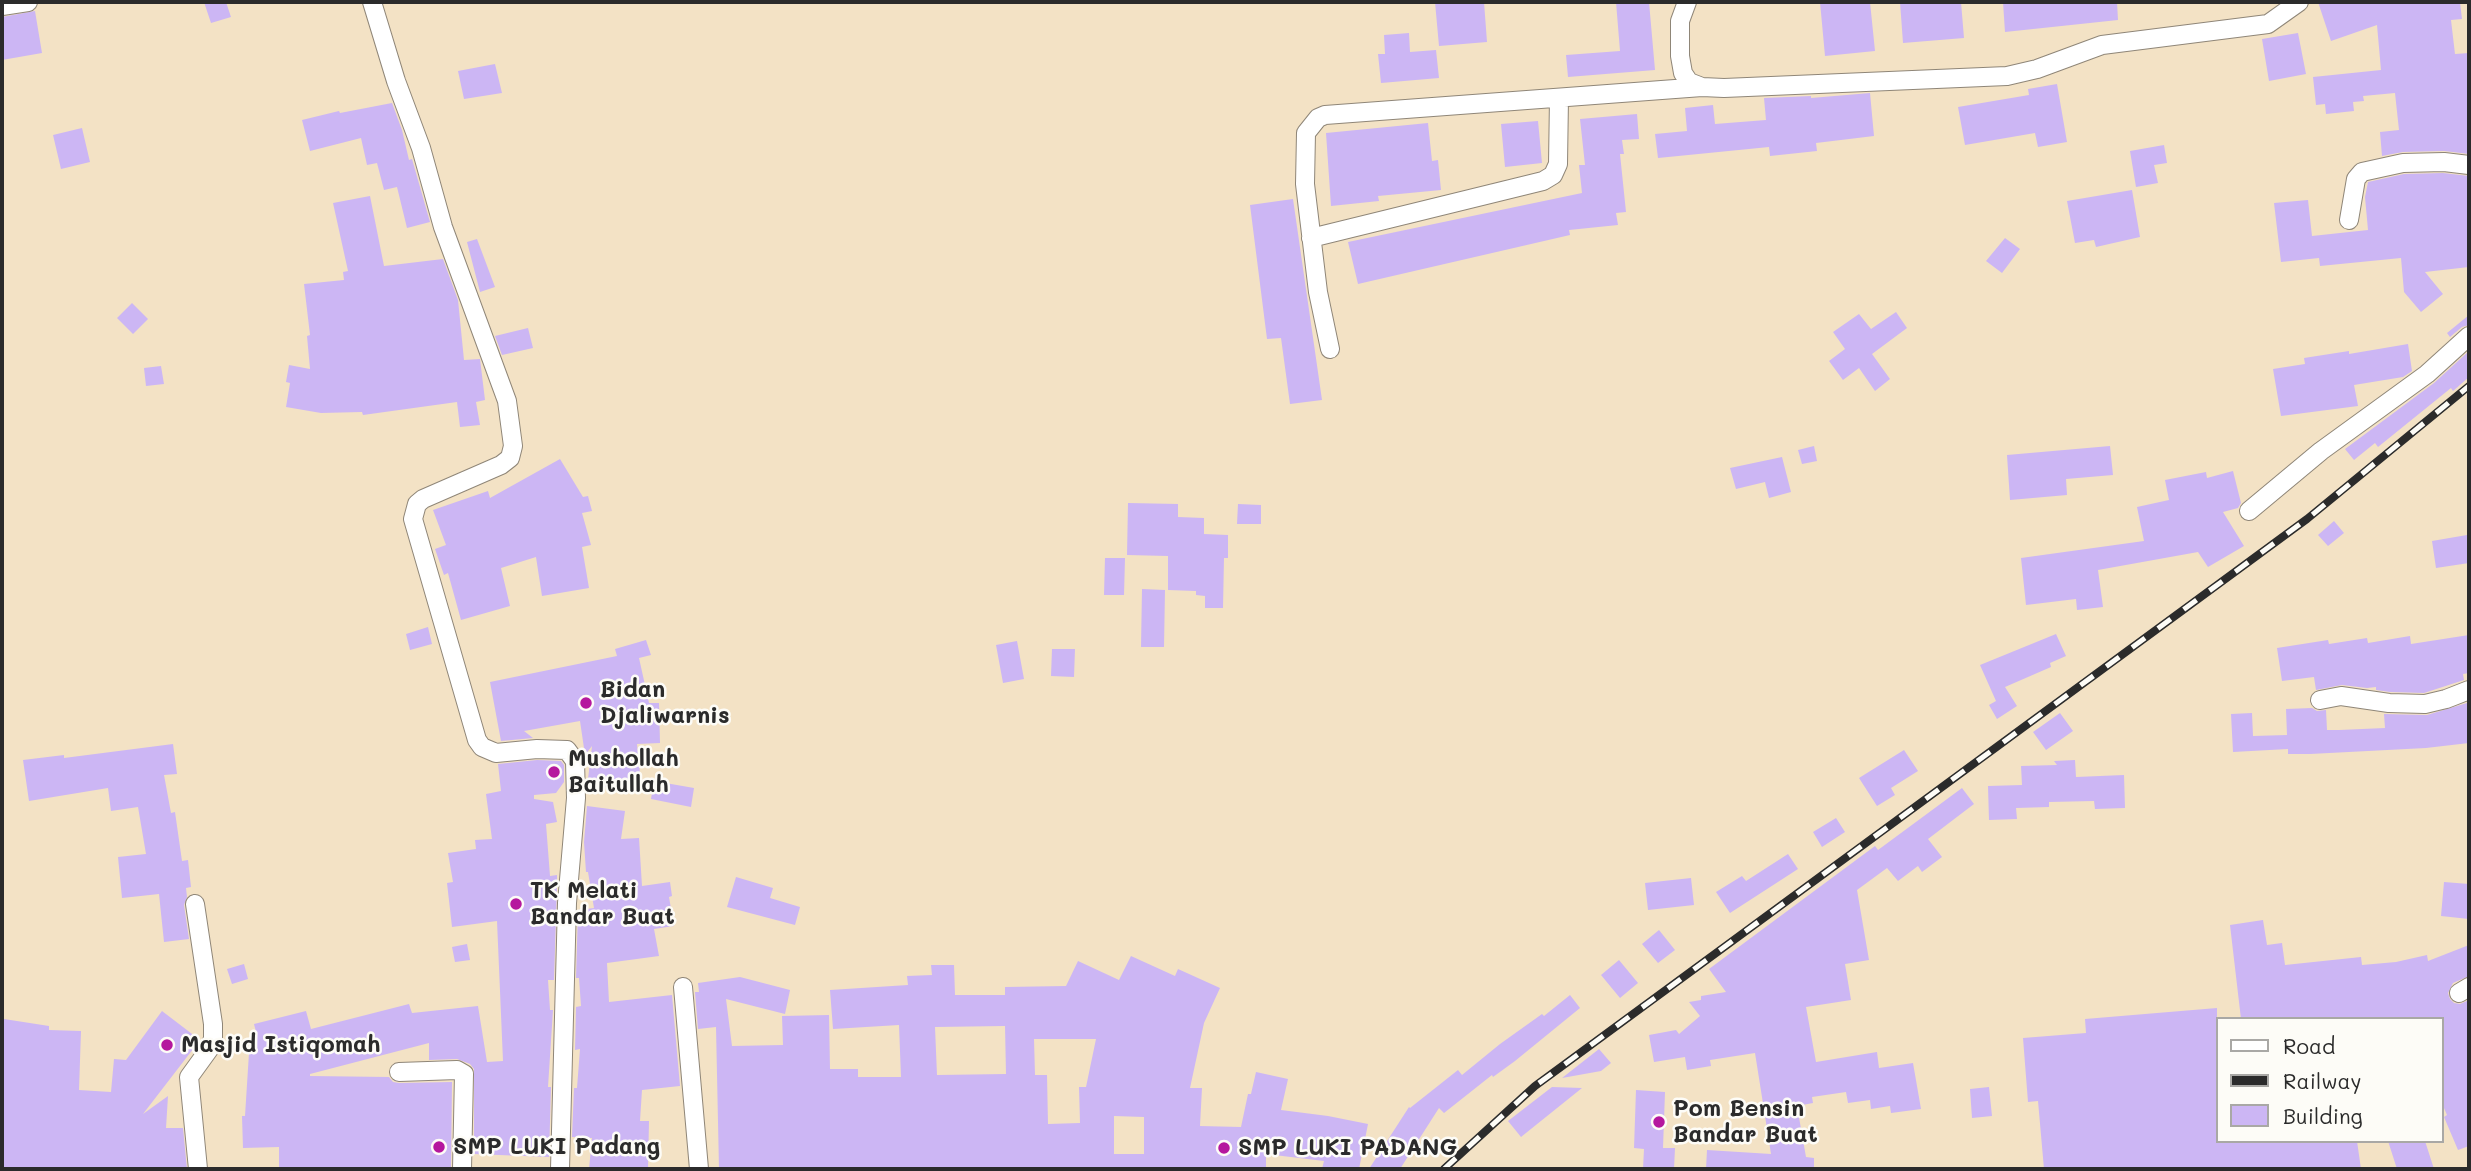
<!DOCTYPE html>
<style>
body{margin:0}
#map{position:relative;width:2471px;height:1171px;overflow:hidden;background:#f3e2c5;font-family:Mali,sans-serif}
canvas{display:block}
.frame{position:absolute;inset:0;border:4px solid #2b2b2b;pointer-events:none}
.legend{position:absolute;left:2216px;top:1017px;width:228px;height:126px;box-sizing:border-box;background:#fdfcf7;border:2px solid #a9a8a5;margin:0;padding:9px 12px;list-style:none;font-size:21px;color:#2b2b2b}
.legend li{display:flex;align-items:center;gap:14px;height:35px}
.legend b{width:35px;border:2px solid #a9a8a5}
</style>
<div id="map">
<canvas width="2471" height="1171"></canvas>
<div class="frame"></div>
<ul class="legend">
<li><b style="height:9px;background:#fff"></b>Road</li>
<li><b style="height:9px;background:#2b2b2b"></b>Railway</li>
<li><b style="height:19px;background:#ccb6f4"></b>Building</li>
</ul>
</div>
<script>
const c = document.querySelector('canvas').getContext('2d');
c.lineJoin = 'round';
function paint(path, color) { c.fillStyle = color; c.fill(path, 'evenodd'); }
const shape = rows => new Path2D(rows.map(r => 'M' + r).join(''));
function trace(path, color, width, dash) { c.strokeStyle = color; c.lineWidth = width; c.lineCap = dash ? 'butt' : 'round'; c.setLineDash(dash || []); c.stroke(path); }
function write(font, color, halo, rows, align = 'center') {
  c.font = font + ' Mali,sans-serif'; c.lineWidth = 5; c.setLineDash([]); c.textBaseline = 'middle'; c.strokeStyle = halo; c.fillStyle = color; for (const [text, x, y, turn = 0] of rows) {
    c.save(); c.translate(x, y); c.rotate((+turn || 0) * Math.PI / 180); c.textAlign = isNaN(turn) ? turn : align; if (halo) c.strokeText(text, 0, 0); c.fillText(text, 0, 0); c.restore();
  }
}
paint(shape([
 [204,2,226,2,231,17,211,23],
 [1435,2,1484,2,1487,42,1439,46],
 [1616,2,1649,2,1655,70,1568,77,1566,55,1620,51],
 [1820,2,1870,2,1875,51,1825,56],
 [1900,2,1961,2,1964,38,1903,43],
 [2003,2,2117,2,2118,20,2005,32],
 [2318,2,2460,2,2462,19,2451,20,2455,54,2469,53,2469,154,2444,151,2403,152,2382,156,2380,132,2399,130,2395,93,2363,96,2364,101,2353,102,2354,111,2326,114,2325,104,2316,105,2313,77,2381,70,2377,25,2331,41],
 [35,11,42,53,2,60,2,17],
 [1409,33,1410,52,1436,50,1439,78,1381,83,1378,54,1385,54,1384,35],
 [2298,33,2306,74,2269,81,2262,39],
 [495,64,502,93,464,99,458,71],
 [2057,84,2067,142,2038,147,2035,133,1965,145,1958,107,2029,95,2028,89],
 [1870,93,1874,136,1816,143,1817,151,1770,156,1769,147,1658,158,1655,134,1687,131,1685,108,1713,105,1715,124,1766,120,1764,98,1811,96,1811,98],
 [392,103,402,130,409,160,412,159,430,222,407,228,397,187,384,190,377,163,367,165,361,138,310,151,302,120,339,111,340,113],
 [1637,114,1639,139,1622,140,1624,154,1620,154,1626,212,1616,213,1618,225,1569,230,1570,235,1358,284,1348,242,1582,193,1579,165,1585,165,1580,119],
 [1538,121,1542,163,1505,167,1501,124],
 [1428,123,1432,161,1438,160,1441,190,1378,196,1379,201,1331,206,1326,133],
 [82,128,90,162,61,169,53,135],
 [2164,145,2167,163,2154,165,2158,183,2136,187,2130,151],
 [2443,173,2469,176,2469,267,2425,272,2443,294,2421,312,2404,292,2401,258,2320,266,2319,258,2281,262,2274,203,2308,200,2312,236,2368,230,2365,197,2368,182,2404,174],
 [2132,190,2140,237,2096,247,2094,240,2075,243,2067,201],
 [370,196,384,266,443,259,458,300,464,360,480,359,485,400,476,402,480,425,460,427,457,402,363,415,362,412,321,413,286,407,290,383,286,382,289,365,310,369,307,336,310,335,304,284,344,280,343,272,348,271,333,203],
 [1293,199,1322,400,1290,404,1281,338,1267,339,1250,205],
 [2005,238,2020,249,2002,273,1986,261],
 [477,239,495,287,480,292,467,242],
 [132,303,148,319,133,334,117,318],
 [1896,312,1907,328,1872,354,1890,379,1875,391,1859,368,1843,380,1829,361,1845,349,1833,332,1859,314,1871,329],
 [2469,315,2469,325,2462,327,2450,337,2447,333],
 [528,328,533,348,502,355,495,336],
 [2408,344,2412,371,2403,377,2354,385,2358,406,2281,416,2273,369,2305,364,2304,358,2349,351,2349,354],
 [2469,351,2469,377,2453,391,2451,388,2378,447,2375,443,2354,460,2345,449,2434,383],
 [161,366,164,384,146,386,144,368],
 [1814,446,1817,461,1802,464,1798,450],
 [2110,446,2113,475,2066,479,2067,495,2010,500,2007,455],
 [1782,457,1791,492,1769,498,1765,482,1736,489,1730,468],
 [560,459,583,497,588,496,592,511,582,513,591,545,582,547,589,588,542,596,536,557,501,568,510,606,461,620,448,573,444,575,435,549,446,545,433,510,488,491,490,498],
 [2233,471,2241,503,2238,508,2223,512,2244,546,2208,567,2198,552,2098,570,2103,607,2077,610,2076,599,2026,605,2021,558,2144,541,2137,507,2169,500,2165,480,2206,472,2207,478],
 [1128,503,1178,504,1178,517,1204,518,1204,534,1228,535,1228,558,1224,558,1223,608,1205,608,1205,596,1196,595,1196,591,1168,590,1168,556,1127,555],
 [1238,504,1261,505,1261,524,1237,524],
 [2334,521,2344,533,2328,546,2318,535],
 [2467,535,2469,563,2436,568,2432,541],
 [1105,558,1125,558,1124,595,1104,595],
 [1142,589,1165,590,1164,647,1141,647],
 [428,627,432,644,410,650,406,634],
 [2056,634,2066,656,2050,663,2051,667,2005,687,2017,706,1997,719,1989,705,1996,701,1980,665],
 [2469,635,2469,673,2463,674,2464,680,2424,693,2390,692,2376,690,2376,687,2367,688,2342,685,2316,690,2314,677,2282,681,2277,648,2328,640,2329,644,2367,638,2368,643,2410,636,2411,644],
 [646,640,651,655,639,658,649,703,659,703,660,743,637,744,641,783,589,789,588,779,592,746,585,755,580,721,524,731,533,738,501,741,490,682,617,656,615,649],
 [1017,641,1024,679,1003,683,996,645],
 [1052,649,1075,649,1074,677,1051,676],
 [2467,703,2469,706,2469,743,2426,748,2310,754,2288,754,2288,749,2233,752,2231,714,2252,713,2253,736,2287,735,2286,709,2312,708,2317,711,2326,710,2327,730,2339,730,2385,728,2384,714,2427,715],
 [2060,713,2073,731,2046,750,2033,732],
 [173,744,177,774,164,775,171,813,175,812,182,861,188,860,191,887,186,888,187,897,184,905,189,939,164,942,159,894,122,898,118,857,146,854,138,807,111,811,108,788,29,801,23,760,64,755,64,758],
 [1904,750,1918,771,1891,788,1895,795,1877,806,1859,778],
 [537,760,561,761,564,765,564,782,556,793,534,795,534,799,553,802,557,822,546,824,550,876,557,875,557,886,554,980,548,980,550,1010,553,1010,548,1087,551,1087,549,1157,474,1154,474,1069,470,1064,457,1059,429,1060,429,1043,310,1074,310,1076,389,1077,393,1082,399,1083,452,1082,451,1169,279,1169,279,1147,243,1148,242,1116,245,1116,250,1037,256,1032,254,1024,306,1011,311,1029,409,1004,412,1013,478,1006,487,1062,503,1061,497,921,452,927,447,883,453,882,448,853,476,849,475,840,492,839,486,794,501,791,498,764],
 [2075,760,2076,777,2124,775,2125,808,2095,809,2094,801,2049,802,2049,807,2016,808,2017,819,1989,820,1988,786,2022,785,2021,766,2057,765,2054,761],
 [654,781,694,788,691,807,651,799],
 [1962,788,1974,804,1928,839,1942,857,1922,872,1918,866,1898,881,1887,868,1857,890,1869,960,1845,964,1851,1000,1806,1007,1816,1062,1877,1052,1879,1068,1913,1063,1921,1109,1891,1113,1890,1106,1871,1109,1870,1100,1848,1103,1846,1092,1812,1097,1813,1103,1797,1106,1806,1157,1814,1158,1814,1169,1706,1169,1707,1150,1771,1154,1755,1053,1710,1060,1711,1066,1687,1070,1685,1057,1654,1062,1649,1035,1676,1030,1679,1034,1700,1016,1689,1002,1701,1000,1701,996,1726,992,1709,969,1875,846,1878,850],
 [587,806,625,811,621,839,639,838,642,886,670,882,672,896,669,897,674,926,654,929,659,956,607,963,609,1002,672,995,680,1086,642,1090,640,1121,649,1121,648,1169,589,1169,592,1138,572,1137,574,1088,577,1088,580,1049,575,1050,576,1007,581,1006,579,978,576,978,578,910,594,908,588,872,586,872,584,842],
 [1836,818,1845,832,1822,847,1813,832],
 [1788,854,1798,869,1730,913,1716,892,1742,876,1746,881],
 [736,877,773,888,770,898,800,907,795,925,727,907],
 [1691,878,1694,905,1648,910,1645,883],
 [2444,882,2469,884,2469,919,2441,916],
 [2263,920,2267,945,2282,943,2285,965,2361,957,2362,965,2396,962,2427,955,2428,961,2469,945,2469,976,2453,983,2448,993,2450,999,2454,1003,2460,1004,2469,1000,2469,1146,2458,1150,2444,1117,2447,1115,2441,1101,2441,1019,2241,1019,2230,925],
 [1659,930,1675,950,1658,963,1642,944],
 [467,944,470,960,455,962,452,947],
 [1131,956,1175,976,1178,969,1220,988,1204,1023,1190,1088,1202,1088,1200,1126,1241,1127,1248,1094,1251,1094,1256,1072,1288,1079,1281,1110,1328,1116,1368,1124,1359,1169,1322,1169,1324,1161,1266,1154,1266,1169,719,1169,716,1027,698,1029,695,992,699,992,698,983,740,977,790,990,785,1014,726,999,732,1046,783,1045,782,1016,829,1015,830,1069,858,1069,858,1077,901,1077,899,1025,833,1029,830,990,908,985,907,976,932,975,931,965,954,965,955,995,1005,995,1005,987,1066,986,1078,961,1119,980],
 [1005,1026,1006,1074,937,1075,935,1027],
 [1034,1039,1096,1039,1086,1087,1079,1087,1080,1123,1048,1124,1047,1075,1035,1075],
 [1114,1116,1144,1117,1144,1154,1114,1154],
 [1619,960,1638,983,1620,998,1601,975],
 [244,964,248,979,232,984,227,969],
 [1570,995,1580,1008,1515,1061,1493,1077,1492,1075,1444,1113,1439,1108,1400,1169,1369,1169,1409,1107,1410,1108,1458,1070,1462,1075,1500,1044,1542,1014,1544,1016],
 [2217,1008,2217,1141,2357,1141,2361,1169,2044,1169,2038,1101,2028,1102,2023,1038,2086,1033,2085,1019],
 [162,1011,200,1040,143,1114,168,1096,166,1128,183,1128,187,1169,2,1169,2,1033,4,1019,49,1026,49,1030,81,1031,79,1090,111,1092,114,1059,126,1060],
 [1599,1049,1611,1063,1601,1071,1562,1078],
 [1552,1087,1582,1088,1521,1137,1508,1121],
 [1989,1087,1992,1116,1972,1118,1970,1089],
 [1636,1090,1665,1092,1663,1148,1675,1148,1674,1169,1643,1169,1644,1149,1634,1148],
 [2388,1141,2425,1141,2434,1169,2397,1169]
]), '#ccb6f4');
const minor = shape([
 [372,2,396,81,421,148,443,227,507,401,513,446,510,458,501,465,423,499,417,504,413,519,477,740,482,747,496,753,537,749,567,750,575,761,576,798,567,903,560,1169],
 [1687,2,1680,21,1680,56,1683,73,1689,82,1702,87,1724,88,2007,76,2037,69,2102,45,2268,24,2299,2],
 [2,6,28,2],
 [2349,220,2356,179,2362,172,2403,163,2444,162,2469,165],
 [1311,238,1543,181,1553,175,1558,164,1559,98],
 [1330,349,1318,292,1305,184,1306,133,1318,118,1325,115,1702,87],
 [2249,511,2321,451,2427,374,2469,336],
 [2320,700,2341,696,2389,703,2425,704,2446,699,2469,690],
 [195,904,213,1024,213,1038,210,1048,189,1077,198,1169],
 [683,987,699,1169],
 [2459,993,2469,987],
 [399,1072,457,1070,464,1074,462,1169]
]);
trace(minor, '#8f8678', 20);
trace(minor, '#fff', 18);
const rail = shape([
 [1444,1169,1535,1086,2307,519,2469,386]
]);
trace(rail, '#2b2b2b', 8);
trace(rail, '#fdfcf7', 5, [16]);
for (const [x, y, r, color] of [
 [586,703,7,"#b5179e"],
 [554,772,7,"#b5179e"],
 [516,904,7,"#b5179e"],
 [167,1045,7,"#b5179e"],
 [1659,1122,7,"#b5179e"],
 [439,1147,7,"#b5179e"],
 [1224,1148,7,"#b5179e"]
]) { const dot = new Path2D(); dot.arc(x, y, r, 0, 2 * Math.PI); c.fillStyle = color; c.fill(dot); trace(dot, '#fdfcf7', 2.5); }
write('bold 23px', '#2b2b2b', '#fdfcf7', [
 ["Bidan",600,690],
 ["Djaliwarnis",600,716],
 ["Mushollah",568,759],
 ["Baitullah",568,785],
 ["TK Melati",530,891],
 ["Bandar Buat",530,917],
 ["Masjid Istiqomah",181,1045],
 ["Pom Bensin",1673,1109],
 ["Bandar Buat",1673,1135],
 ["SMP LUKI Padang",453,1147],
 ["SMP LUKI PADANG",1238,1148]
], 'left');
</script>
